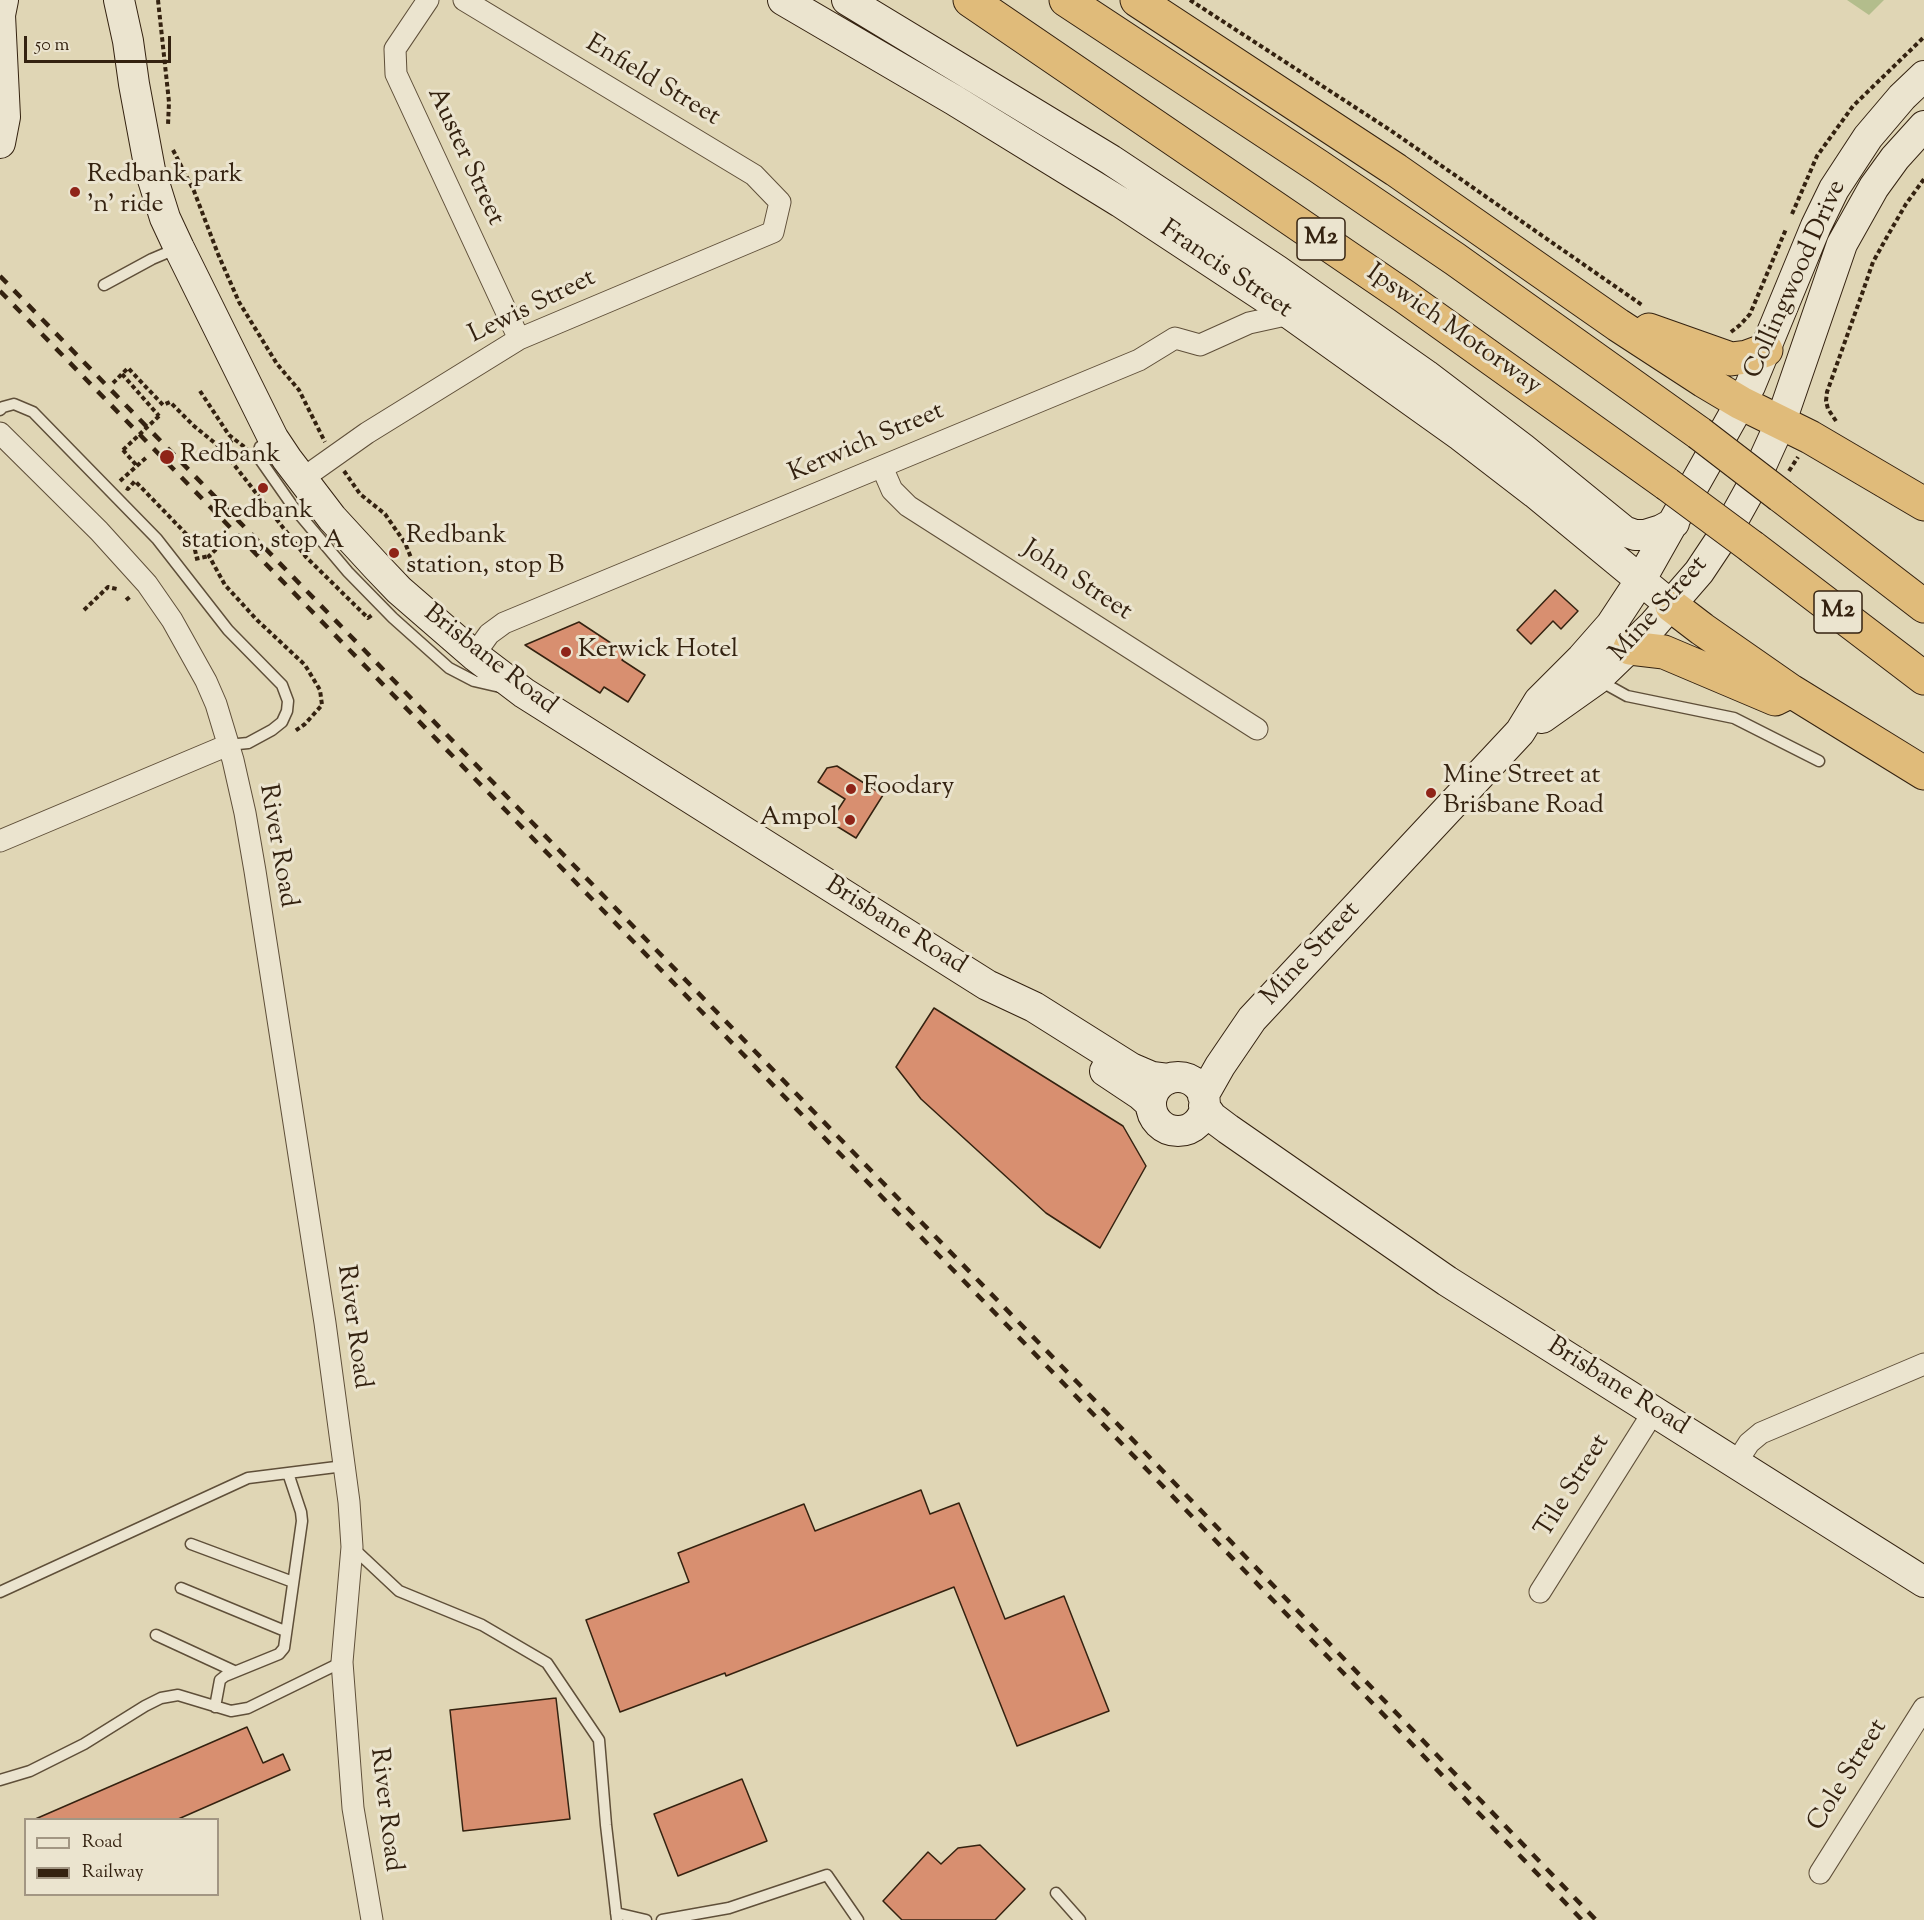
<!DOCTYPE html>
<style>
body{margin:0}
#map{position:relative;width:1924px;height:1920px;overflow:hidden;background:#e0d6b5;font-family:"Sorts Mill Goudy",serif}
canvas{display:block}
.legend{position:absolute;left:24px;top:1818px;width:195px;height:78px;box-sizing:border-box;background:#ebe4cf;border:2px solid #a29683;margin:0;padding:8px 10px;list-style:none;font-size:18px;color:#342210}
.legend li{display:flex;align-items:center;gap:12px;height:30px}
.legend b{width:30px;border:2px solid #a29683}
.scale{position:absolute;left:24px;top:36px;width:147px;height:27px;box-sizing:border-box;border:3px solid #342210;border-top:0;padding-left:8px;font-size:18px;line-height:21px;white-space:nowrap;color:#342210;-webkit-text-stroke:4px #ebe4cf;paint-order:stroke}
</style>
<div id="map">
<canvas width="1924" height="1920"></canvas>
<ul class="legend">
<li><b style="height:8px;background:#ebe4cf"></b>Road</li>
<li><b style="height:8px;background:#342210"></b>Railway</li>
</ul>
<div class="scale">50 m</div>
</div>
<script>
const c = document.querySelector('canvas').getContext('2d');
c.lineJoin = 'round';
function paint(path, color) { c.fillStyle = color; c.fill(path, 'evenodd'); }
const shape = rows => new Path2D(rows.map(r => 'M' + r).join(''));
function trace(path, color, width, dash) { c.strokeStyle = color; c.lineWidth = width; c.lineCap = dash ? 'butt' : 'round'; c.setLineDash(dash || []); c.stroke(path); }
function write(font, color, halo, rows, align = 'center') {
  c.font = font + ' "Sorts Mill Goudy",serif'; c.lineWidth = 6; c.setLineDash([]); c.textBaseline = 'middle'; c.strokeStyle = halo; c.fillStyle = color; for (const [text, x, y, turn = 0] of rows) {
    c.save(); c.translate(x, y); c.rotate((+turn || 0) * Math.PI / 180); c.textAlign = isNaN(turn) ? turn : align; if (halo) c.strokeText(text, 0, 0); c.fillText(text, 0, 0); c.restore();
  }
}
paint(shape([
 [1847,0,1884,0,1869,15]
]), '#b3bd8c');
const building = shape([
 [1555,590,1578,611,1561,629,1553,621,1531,644,1517,630,1555,590],
 [579,622,626,653,622,660,645,675,628,702,604,687,600,693,525,645,579,622],
 [837,766,883,795,856,838,830,822,845,799,818,782,827,768,837,766],
 [934,1008,1123,1126,1146,1166,1100,1248,1046,1213,921,1099,896,1067,934,1008],
 [921,1490,930,1514,959,1503,1005,1619,1064,1596,1109,1711,1017,1746,954,1587,726,1676,725,1673,620,1712,586,1620,689,1582,678,1553,804,1504,815,1531,921,1490],
 [556,1698,570,1819,463,1831,450,1710,556,1698],
 [247,1727,263,1763,283,1754,290,1770,176,1820,33,1820,247,1727],
 [742,1779,767,1841,678,1876,654,1814,742,1779],
 [980,1845,1025,1889,995,1920,902,1920,883,1901,928,1852,941,1864,958,1848,980,1845]
]);
paint(building, '#d88f70');
trace(building, '#342210', 1.5);
const lane = shape([
 [104,285,152,259,178,248],
 [0,410,3,407,14,404,33,412,157,539,228,630,282,685,288,701,287,711,282,722,272,730,248,743,228,745],
 [272,439,260,447,258,454,259,458,294,508,348,572,393,618,449,668,474,681,500,687],
 [1600,681,1627,696,1734,718,1819,761],
 [191,1544,293,1582],
 [352,1547,399,1591,482,1625,547,1663,599,1740,606,1825,617,1920],
 [181,1588,285,1631],
 [0,1592,248,1478,344,1466],
 [156,1635,234,1671],
 [215,1707,220,1680,225,1676,279,1654,284,1648,302,1521,301,1512,288,1473],
 [0,1780,30,1771,84,1744,145,1706,161,1698,178,1695,231,1711,248,1708,342,1662],
 [1056,1893,1080,1920],
 [616,1913,646,1920],
 [662,1920,729,1908,827,1875,858,1920]
]);
const street = shape([
 [428,0,395,49,396,74,519,339],
 [0,433,99,531,147,584,172,620,206,681,216,704,233,760,245,813,255,871,325,1323,349,1502,352,1547,342,1662,353,1808,372,1920],
 [882,467,892,490,908,506,1257,729],
 [302,479,367,433,519,339,773,232,780,202,754,175,464,0],
 [474,655,489,634,504,623,1139,360,1175,338,1200,345,1249,323,1290,314],
 [0,841,228,745],
 [1736,1463,1749,1443,1761,1433,1924,1364],
 [1540,1592,1654,1411],
 [1820,1873,1924,1708]
]);
const secondary = shape([
 [119,0,128,41,134,84,150,170,165,218,179,248,273,438,287,459,332,518,378,568,399,590,474,655,524,693,987,985,1034,1007,1131,1068,1152,1077,1168,1079],
 [783,0,954,100,1120,202,1290,314,1461,436,1535,493,1672,606],
 [847,0,1111,160,1278,271,1426,375,1522,448,1624,531,1635,535,1645,535,1661,530,1674,523],
 [0,143,5,117,0,15,3,0],
 [1542,718,1597,679,1653,625,1699,572,1731,524,1751,488,1780,424,1842,244,1874,187,1895,158,1924,126],
 [1105,1071,1141,1095,1151,1104],
 '1151 1104a27 27 0 1 1 54 0a27 27 0 1 1-54 0Z',
 [1203,1096,1220,1066,1252,1019,1520,732,1539,701,1582,658,1611,625,1640,581,1750,386,1816,226,1834,189,1868,137,1902,97,1924,76],
 [1204,1106,1212,1117,1228,1129,1447,1281,1924,1582]
]);
const highway = shape([
 [970,0,1404,296,1667,484],
 [1066,0,1318,166,1455,259,1699,433],
 [1137,0,1396,170,1618,325,1704,381,1741,403,1810,437,1924,504],
 [1649,330,1731,359,1747,357,1766,350],
 [1781,496,1924,606],
 [1752,547,1924,678],
 [1672,606,1702,629,1791,691,1924,773],
 [1630,648,1664,652,1775,699,1785,694]
]);
trace(lane, '#5f4f39', 13);
trace(street, '#5f4f39', 23);
trace(secondary, '#342210', 32);
trace(highway, '#342210', 35);
trace(shape([
 [158,0,169,102,168,125],
 [1190,0,1390,130,1642,305],
 [173,150,194,191,218,254,239,302,277,364,299,390,325,442],
 [1792,214,1817,156,1853,106,1924,37],
 [1731,332,1740,325,1750,314,1786,229],
 [122,374,159,416],
 [113,383,128,368,163,405,170,402,194,426,221,448,234,439],
 [200,391,229,435,247,449],
 [1836,421,1828,409,1826,401,1827,392,1863,291,1873,262,1888,235,1906,204,1924,179],
 [221,448,306,557,368,618,372,615],
 [123,450,137,466],
 [344,471,360,494,385,514,405,543,417,572],
 [1789,471,1798,457],
 [120,481,148,456],
 [126,488,128,489,135,481,193,541,197,559],
 [227,539,209,556,225,585,257,620,305,665,320,690,322,705,305,724,295,731],
 [195,559,209,556],
 [126,600,131,596],
 [84,610,108,587,117,589]
]), '#342210', 4, [4.5, 3]);
trace(lane, '#ebe4cf', 10);
trace(street, '#ebe4cf', 21);
trace(secondary, '#ebe4cf', 30);
trace(highway, '#e0bb7a', 33);
trace(shape([
 [0,276,1077,1382,1596,1920],
 [0,291,1069,1389,1582,1920]
]), '#342210', 4.5, [10, 10]);
const highwayBridge = shape([
 [1699,433,1781,496],
 [1667,484,1752,547]
]);
trace(highwayBridge, '#342210', 35, []);
trace(shape([
 [123,450,159,416]
]), '#342210', 4, [4.5, 3]);
trace(highwayBridge, '#e0bb7a', 33);
for (const [x, y, r, color] of [
 [75,192,6,"#8f2418"],
 [167,457,8,"#8f2418"],
 [263,488,6,"#8f2418"],
 [394,553,6,"#8f2418"],
 [566,652,6,"#8f2418"],
 [851,789,6,"#8f2418"],
 [1431,793,6,"#8f2418"],
 [850,820,6,"#8f2418"]
]) { const dot = new Path2D(); dot.arc(x, y, r, 0, 2 * Math.PI); c.fillStyle = color; c.fill(dot); trace(dot, '#ebe4cf', 2); }
for (const [x, y, w] of [
 [1321,239,48],
 [1838,612,48]
]) { const box = new Path2D(); box.roundRect(x - w / 2, y - 21, w, 42, 4.5); c.fillStyle = '#ebe4cf'; c.fill(box); trace(box, '#342210', 1.5); }
write('bold 24px', '#342210', null, [
 ["M2",1321,239],
 ["M2",1838,612]
]);
write('26px', '#342210', '#ebe4cf', [
 ["Enfield Street",652,82,31],
 ["Auster Street",464,157,65],
 ["Francis Street",1225,271,34],
 ["Collingwood Drive",1797,280,-66],
 ["Lewis Street",533,308,-26],
 ["Ipswich Motorway",1453,331,35],
 ["Kerwich Street",867,444,-23],
 ["John Street",1076,582,33],
 ["Mine Street",1660,610,-48],
 ["Brisbane Road",489,661,38],
 ["River Road",276,846,80],
 ["Brisbane Road",895,927,32],
 ["Mine Street",1312,955,-47],
 ["River Road",352,1327,82],
 ["Brisbane Road",1617,1388,32],
 ["Tile Street",1574,1487,-58],
 ["Cole Street",1849,1776,-58],
 ["River Road",384,1810,83]
]);
write('26px', '#342210', '#ebe4cf', [
 ["Redbank park",87,177],
 ["'n' ride",87,207],
 ["Redbank",180,457],
 ["Redbank",263,513,"center"],
 ["station, stop A",263,543,"center"],
 ["Redbank",406,538],
 ["station, stop B",406,568],
 ["Kerwick Hotel",578,652],
 ["Mine Street at",1443,778],
 ["Brisbane Road",1443,808],
 ["Foodary",863,789],
 ["Ampol",838,820,"right"]
], 'left');
</script>
